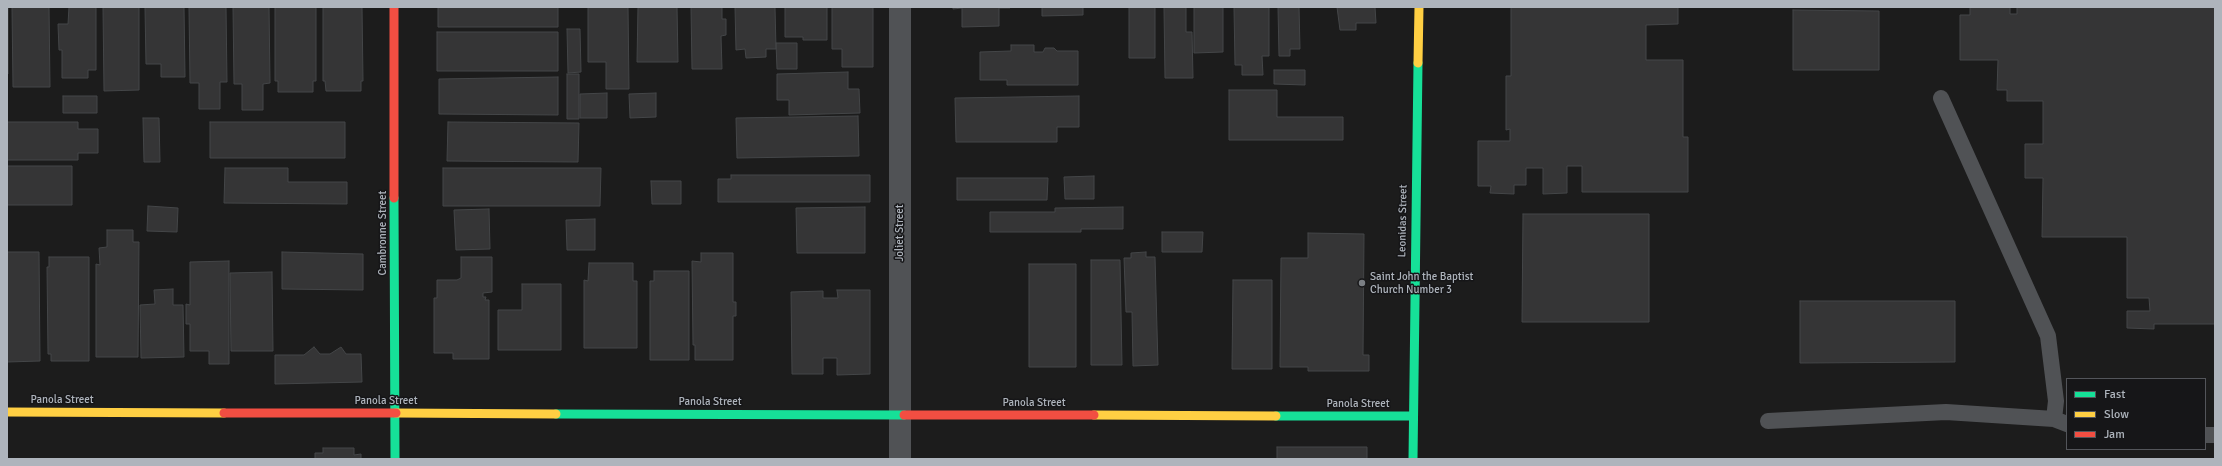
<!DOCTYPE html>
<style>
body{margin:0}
#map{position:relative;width:2222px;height:466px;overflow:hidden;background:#1c1c1c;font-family:Signika,sans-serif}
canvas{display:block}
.frame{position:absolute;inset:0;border:8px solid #aeb4bc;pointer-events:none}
.legend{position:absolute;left:2066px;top:378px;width:140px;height:72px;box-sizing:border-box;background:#161618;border:1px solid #53555a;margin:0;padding:5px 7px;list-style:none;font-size:12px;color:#aeb4bc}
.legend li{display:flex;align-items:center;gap:8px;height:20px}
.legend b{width:20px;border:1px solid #53555a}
</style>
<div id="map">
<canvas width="2222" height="466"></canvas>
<div class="frame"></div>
<ul class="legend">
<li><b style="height:5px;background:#16e098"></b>Fast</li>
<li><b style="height:5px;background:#ffcf43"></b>Slow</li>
<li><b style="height:5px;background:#f24e42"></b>Jam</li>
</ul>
</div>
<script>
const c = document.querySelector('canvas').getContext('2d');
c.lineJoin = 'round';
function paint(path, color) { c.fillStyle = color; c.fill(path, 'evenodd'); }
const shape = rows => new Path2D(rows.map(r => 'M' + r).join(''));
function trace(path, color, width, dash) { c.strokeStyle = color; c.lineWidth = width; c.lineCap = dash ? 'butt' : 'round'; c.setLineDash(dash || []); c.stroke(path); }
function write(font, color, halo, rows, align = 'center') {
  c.font = font + ' Signika,sans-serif'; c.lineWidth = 3; c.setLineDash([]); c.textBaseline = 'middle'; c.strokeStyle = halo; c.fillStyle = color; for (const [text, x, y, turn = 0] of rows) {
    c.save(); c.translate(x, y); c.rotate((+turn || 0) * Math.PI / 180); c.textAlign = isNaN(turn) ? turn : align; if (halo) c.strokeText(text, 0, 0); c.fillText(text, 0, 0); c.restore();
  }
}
const building = shape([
 [7,7,8,7,8,74,7,74,7,7],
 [12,7,49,7,50,87,13,87,12,7],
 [69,7,96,7,96,70,88,70,88,78,62,78,62,50,59,50,58,24,68,24,69,7],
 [103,7,139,7,139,90,104,91,103,7],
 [145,7,184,7,185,77,161,77,161,64,146,64,145,7],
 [189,7,226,7,227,82,220,82,220,109,199,109,199,83,190,83,189,7],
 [233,7,269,7,270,83,263,84,263,110,242,110,242,84,234,84,233,7],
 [275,7,316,7,316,81,313,81,313,92,278,92,278,81,275,81,275,7],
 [323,7,362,7,363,81,361,81,361,91,326,91,325,81,323,81,323,7],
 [438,7,558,7,558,27,438,27,438,7],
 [588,7,628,7,629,89,606,89,606,62,588,62,588,7],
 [638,7,677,7,678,62,637,62,638,7],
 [691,7,722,7,722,19,726,19,726,35,721,36,722,69,692,69,691,7],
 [735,7,775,7,776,49,766,49,766,57,746,58,745,49,736,50,735,7],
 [785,7,827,7,827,40,803,40,803,37,785,37,785,7],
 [832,7,873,7,873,67,842,67,842,49,832,49,832,7],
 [953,7,1010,7,1010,8,999,8,999,26,962,27,962,8,953,9,953,7],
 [1042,7,1083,7,1083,15,1042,16,1042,7],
 [1129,7,1155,7,1155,58,1129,58,1129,7],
 [1164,7,1186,7,1186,32,1192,32,1193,78,1165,78,1164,7],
 [1194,7,1223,7,1223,52,1194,53,1194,7],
 [1234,7,1269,7,1269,56,1262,56,1263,75,1242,75,1242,65,1235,65,1234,7],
 [1278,7,1299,7,1300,49,1290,49,1290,56,1279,56,1278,7],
 [1337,7,1375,7,1376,23,1356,23,1356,30,1340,30,1337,7],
 [1511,7,1678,7,1678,24,1646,25,1646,60,1683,60,1683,137,1688,137,1688,192,1582,192,1582,166,1567,166,1567,193,1543,194,1543,168,1526,168,1526,185,1514,185,1514,194,1490,193,1491,186,1478,186,1478,141,1510,141,1510,129,1506,130,1506,76,1511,76,1511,7],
 [1970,7,2010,7,2010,14,2017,14,2017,7,2215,7,2215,324,2154,324,2154,329,2127,328,2127,311,2150,311,2149,298,2127,298,2127,237,2042,237,2043,178,2025,178,2025,144,2043,144,2043,101,2007,101,2007,90,1997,90,1998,60,1960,60,1960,15,1970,15,1970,7],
 [1793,10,1879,11,1879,70,1793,70,1793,10],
 [567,29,580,29,581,72,568,73,567,29],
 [437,32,558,32,558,71,437,71,437,32],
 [776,43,797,43,797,69,777,69,776,43],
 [1011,45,1034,45,1034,52,1043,52,1045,48,1054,48,1057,51,1078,51,1078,85,1007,85,1007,80,980,80,980,52,1011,51,1011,45],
 [1274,70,1305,70,1305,85,1274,84,1274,70],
 [848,72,848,89,859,89,860,113,789,115,789,100,777,100,777,74,848,72],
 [567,74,579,74,579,119,567,119,567,74],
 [558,77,558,115,439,114,439,79,558,77],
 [1229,90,1277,90,1277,117,1343,117,1343,140,1229,140,1229,90],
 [607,93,607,118,580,118,580,94,607,93],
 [656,93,656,117,630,118,629,94,656,93],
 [63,96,97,96,97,113,63,113,63,96],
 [1079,96,1079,127,1057,127,1057,142,956,142,955,98,1079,96],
 [858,116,859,156,737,158,736,118,858,116],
 [143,118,159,118,160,162,144,162,143,118],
 [7,122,78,122,78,129,98,129,98,153,78,153,78,160,7,160,7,122],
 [210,122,345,122,345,158,210,158,210,122],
 [448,122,579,123,578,162,447,161,448,122],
 [7,166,72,166,72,205,7,205,7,166],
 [225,168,288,168,288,182,347,182,347,204,224,203,225,168],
 [443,168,601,168,600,206,443,206,443,168],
 [731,175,870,175,870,202,718,202,718,179,731,179,731,175],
 [1094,176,1094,199,1065,199,1064,177,1094,176],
 [957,178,1048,178,1047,200,957,200,957,178],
 [651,181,681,181,681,204,652,204,651,181],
 [148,206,178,208,177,232,147,231,148,206],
 [865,207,865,253,797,253,796,208,865,207],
 [1123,207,1123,229,1081,229,1081,232,990,232,990,212,1055,212,1055,208,1123,207],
 [489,209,490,249,456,250,454,210,489,209],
 [1523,214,1649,214,1649,322,1522,322,1523,214],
 [595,219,595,250,567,250,566,220,595,219],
 [107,230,133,230,133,242,139,242,138,357,96,357,96,264,100,265,99,248,107,247,107,230],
 [1162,232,1203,232,1202,252,1162,252,1162,232],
 [1308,233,1364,234,1363,355,1369,355,1369,371,1308,371,1308,367,1280,367,1281,258,1308,258,1308,233],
 [7,252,39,252,40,361,7,362,7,252],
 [282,252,363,254,363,290,282,289,282,252],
 [1146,252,1146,257,1155,257,1158,365,1133,366,1132,312,1126,312,1124,258,1131,258,1131,253,1146,252],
 [701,253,733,253,733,302,736,302,736,316,733,316,733,360,695,360,695,345,693,345,692,261,701,262,701,253],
 [49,257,89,257,89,361,51,361,51,354,48,354,47,267,49,267,49,257],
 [461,257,492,257,492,292,483,293,483,297,486,297,485,300,489,300,489,359,453,359,453,353,434,353,434,298,437,298,437,280,457,280,461,278,461,257],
 [1091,260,1120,260,1122,365,1091,365,1091,260],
 [229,261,229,364,209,364,209,351,190,351,190,324,186,324,186,304,190,305,190,262,229,261],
 [589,263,633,263,633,281,637,281,637,348,584,348,584,280,588,281,589,263],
 [1029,264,1076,264,1076,367,1029,367,1029,264],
 [654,271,689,271,689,360,650,360,650,281,654,281,654,271],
 [272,272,273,351,231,351,230,273,272,272],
 [1233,280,1272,280,1272,369,1232,369,1233,280],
 [522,284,561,284,561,350,498,350,498,310,522,310,522,284],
 [173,289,173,305,183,305,184,357,141,358,140,305,155,304,154,290,173,289],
 [837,290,870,290,870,374,837,375,837,358,823,358,823,374,792,374,791,292,823,291,823,298,838,298,837,290],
 [1800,301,1955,301,1955,362,1800,363,1800,301],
 [314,347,320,354,330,354,341,347,346,354,361,354,362,382,275,384,275,355,304,355,314,347],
 [1277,447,1367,447,1367,459,1277,459,1277,447],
 [323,448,354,448,354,455,361,454,361,459,315,459,315,453,323,453,323,448]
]);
paint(building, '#353536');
trace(building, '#444648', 1);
trace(shape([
 [1941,98,2048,336,2056,401,2054,419],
 [1768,421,1946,412,2054,419,2067,424],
 [2205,435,2215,435]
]), '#505255', 16);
trace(shape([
 [900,7,900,459]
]), '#505255', 22);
trace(shape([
 [394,198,395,459],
 [556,414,904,415],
 [1276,416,1412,416],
 [1413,459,1418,63]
]), '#16e098', 9);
trace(shape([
 [1418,63,1419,7],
 [7,412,224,413],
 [396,413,556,414],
 [1094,415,1276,416]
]), '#ffcf43', 9);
trace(shape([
 [394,7,394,198],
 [224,413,396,413],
 [904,415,1094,415]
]), '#f24e42', 9);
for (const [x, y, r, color] of [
 [1362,283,4,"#7b7f84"]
]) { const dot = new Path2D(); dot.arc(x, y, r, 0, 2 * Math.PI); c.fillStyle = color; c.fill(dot); trace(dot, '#161618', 1.5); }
write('11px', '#aeb4bc', '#161618', [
 ["Leonidas Street",1403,221,-89],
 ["Cambronne Street",383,233,-90],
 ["Joliet Street",900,233,-90],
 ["Panola Street",62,400],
 ["Panola Street",386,401],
 ["Panola Street",710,402],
 ["Panola Street",1034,403],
 ["Panola Street",1358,404]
]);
write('11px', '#aeb4bc', '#161618', [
 ["Saint John the Baptist",1370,277],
 ["Church Number 3",1370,290]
], 'left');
</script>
